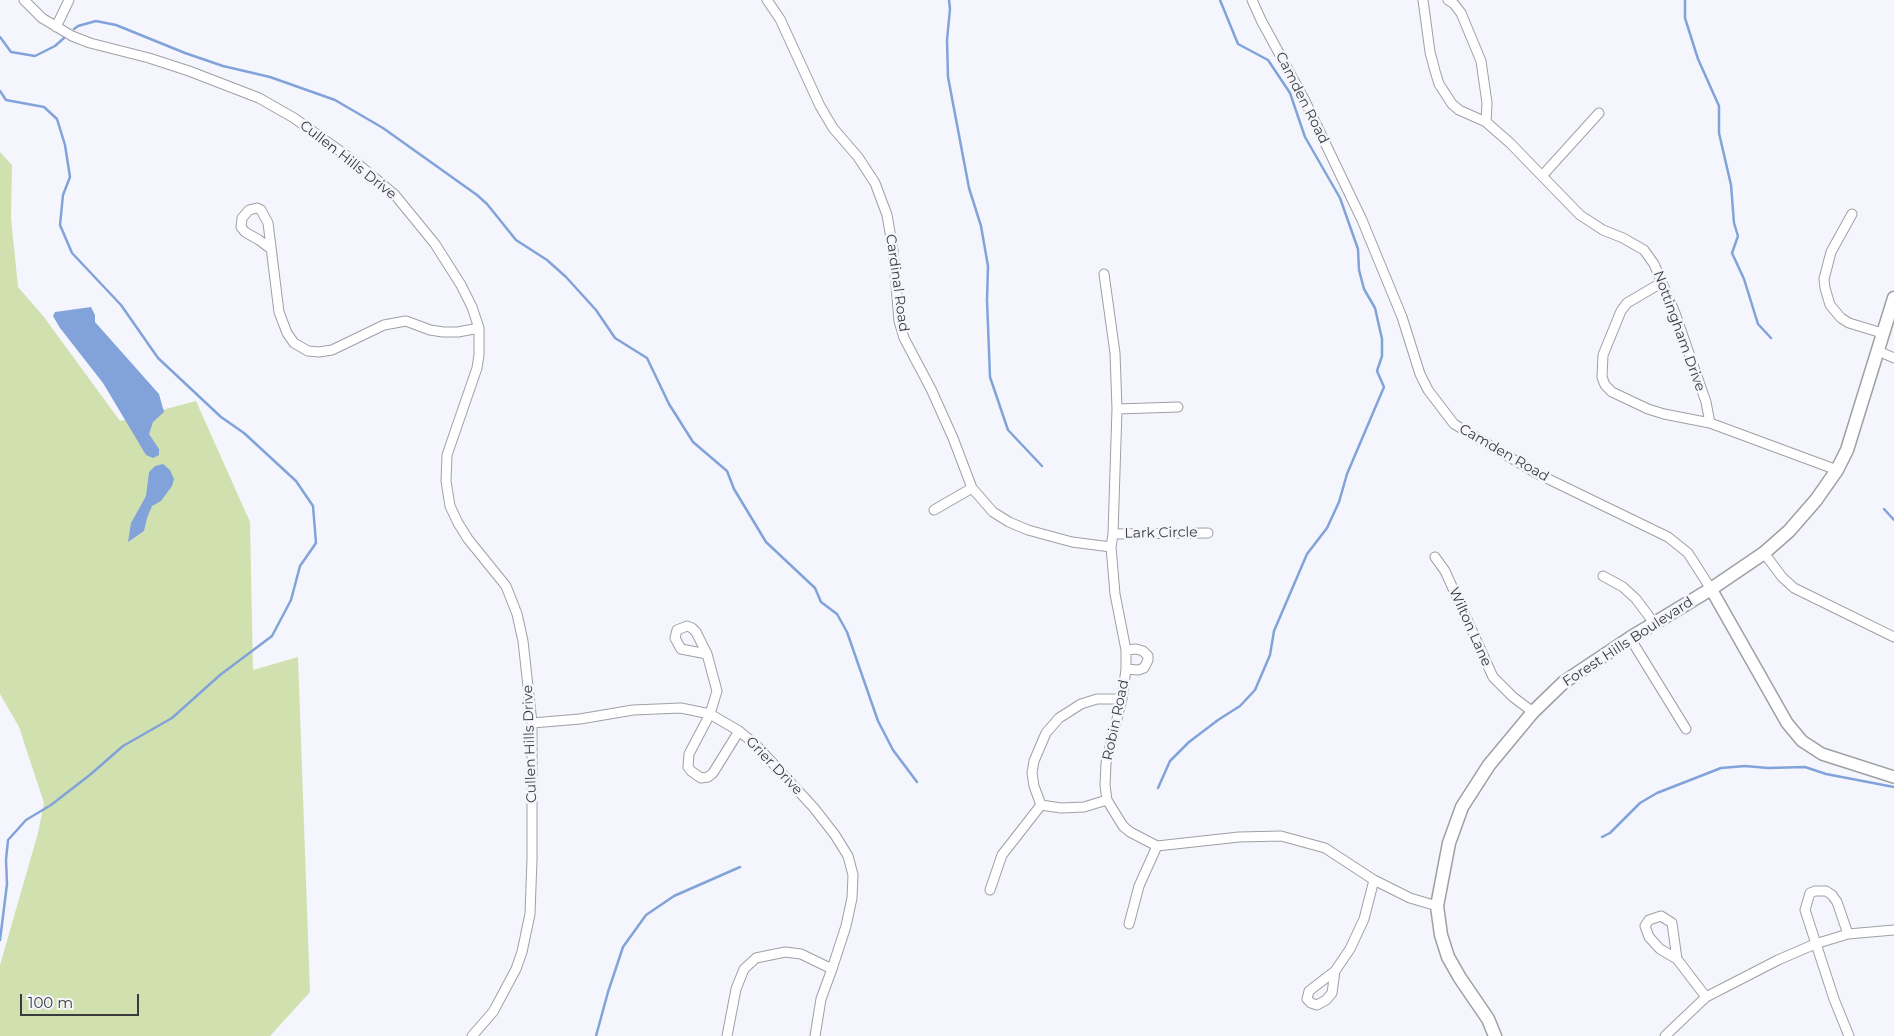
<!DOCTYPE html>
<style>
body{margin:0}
#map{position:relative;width:1894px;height:1036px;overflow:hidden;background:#f5f6fd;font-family:Montserrat,sans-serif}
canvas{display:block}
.scale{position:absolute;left:20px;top:994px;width:119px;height:22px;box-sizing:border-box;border:2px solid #3a3b3d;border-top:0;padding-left:6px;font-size:15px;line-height:18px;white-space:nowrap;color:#3a3b3d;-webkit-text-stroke:4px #f5f6fd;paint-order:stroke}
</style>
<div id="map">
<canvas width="1894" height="1036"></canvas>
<div class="scale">100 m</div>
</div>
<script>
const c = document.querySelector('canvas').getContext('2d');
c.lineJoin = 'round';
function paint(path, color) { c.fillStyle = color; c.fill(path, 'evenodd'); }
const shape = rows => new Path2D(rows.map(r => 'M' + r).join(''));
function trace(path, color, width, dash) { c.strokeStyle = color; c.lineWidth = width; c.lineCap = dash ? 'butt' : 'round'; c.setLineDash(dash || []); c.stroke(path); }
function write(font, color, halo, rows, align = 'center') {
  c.font = font + ' Montserrat,sans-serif'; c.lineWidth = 5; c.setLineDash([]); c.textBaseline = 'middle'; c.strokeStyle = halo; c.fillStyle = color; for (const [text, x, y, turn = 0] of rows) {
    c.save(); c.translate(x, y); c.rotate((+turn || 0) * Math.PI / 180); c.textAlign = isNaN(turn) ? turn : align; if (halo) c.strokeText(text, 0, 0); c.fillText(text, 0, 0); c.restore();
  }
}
paint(shape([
 [0,152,12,165,11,218,18,287,44,317,120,421,196,401,250,522,253,670,298,657,310,992,270,1036,0,1036,0,965,38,833,44,803,19,727,0,694]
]), '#d0e1af');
paint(shape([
 [91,307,95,315,95,322,159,394,164,412,153,422,149,434,159,449,159,455,153,458,146,455,103,383,60,328,53,316,55,312],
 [163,464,170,470,174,479,172,486,161,501,152,506,147,518,144,531,128,542,131,523,146,496,149,472,155,466]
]), '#82a3d9');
trace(shape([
 [949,0,950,9,947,40,948,77,969,188,981,226,988,266,987,300,990,377,1008,430,1042,466],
 [1685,0,1685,18,1698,59,1719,106,1719,133,1731,185,1734,223,1738,236,1732,253,1744,279,1758,324,1771,338],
 [74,29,78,26,96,21,116,25,185,53,223,66,270,77,335,100,383,128,477,195,487,204,516,240,547,260,566,277,596,310,615,338,647,358,669,404,693,442,727,471,734,489,766,542,815,588,821,602,837,614,847,632,878,721,893,750,917,782],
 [0,37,11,52,35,56,55,46,64,38],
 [0,91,6,100,44,107,57,119,65,145,70,177,63,195,60,225,72,253,121,305,158,358,221,417,244,433,296,481,313,506,316,543,300,566,291,600,272,636,220,675,172,718,123,746,91,774,51,805,26,820,8,840,6,860,7,884,0,940],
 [1884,509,1894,520],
 [1158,788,1170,761,1189,742,1218,720,1240,706,1255,690,1270,655,1274,631,1307,554,1327,528,1339,502,1347,474,1384,387,1377,371,1382,356,1382,339,1375,308,1364,289,1359,270,1358,249,1340,198,1305,137,1290,93,1268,60,1238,44,1220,0],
 [1602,837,1610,833,1640,803,1657,793,1721,768,1745,766,1768,768,1805,767,1826,774,1894,787],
 [596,1036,608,992,623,947,646,915,674,896,740,867]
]), '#82a3d9', 2.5);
const minor = shape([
 [24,0,42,18,72,36,90,43,149,58,189,71,259,98,294,118,358,164,395,195,435,244,461,285,472,307,479,328,479,355,477,368,447,455,446,481,450,506,458,523,468,539,506,586,517,614,523,641,532,723,532,859,530,914,522,952,516,969,500,999,493,1012,472,1036],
 [767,0,780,19,820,106,833,128,858,157,875,183,887,215,893,250,899,321,904,338,931,389,953,438,972,488,993,512,1009,522,1028,530,1072,542,1111,547],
 [1252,0,1261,20,1305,101,1362,220,1402,317,1420,374,1428,390,1454,424,1536,473,1668,537,1688,553,1711,589],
 [1423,0,1430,52,1435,71,1439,84,1452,104,1459,110,1486,122,1510,143,1580,215,1603,230,1623,238,1644,250,1654,264,1675,313,1706,402,1710,423,1837,470],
 [1448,0,1454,4,1461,13,1481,61,1487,103,1486,122],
 [56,27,69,0],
 [1542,176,1599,113],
 [1852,214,1831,252,1824,279,1825,288,1830,305,1841,318,1849,323,1882,333],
 [271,249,259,240,245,232,241,227,242,218,249,210,257,208,261,210,268,223,279,312,287,333,294,343,308,351,319,352,332,350,384,325,406,321,430,330,443,332,458,332,479,328],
 [1104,274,1115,353,1117,409,1113,534,1111,547,1115,594,1126,650,1126,669,1122,699,1106,763,1105,785,1107,800,1123,826,1130,832,1157,846,1239,837,1281,836,1325,848,1374,880,1410,898,1437,906],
 [1661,283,1627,303,1621,311,1603,355,1602,377,1605,385,1612,392,1648,409,1664,414,1710,423],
 [1878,351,1894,358],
 [1117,409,1178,407],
 [934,510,972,488],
 [1113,534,1208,533],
 [1764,553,1782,577,1794,588,1894,637],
 [1435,557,1445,571,1493,677,1513,697,1533,712],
 [1603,576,1623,587,1636,599,1654,623],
 [1630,638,1686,729],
 [1126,650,1136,649,1143,651,1148,656,1148,660,1144,668,1138,670,1126,669],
 [707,654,681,649,675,638,677,630,687,626,692,628,696,632,707,654,717,691,710,714,689,754,688,767,691,771,701,778,708,777,713,773,739,731],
 [532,723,580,719,633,710,681,708,710,714,739,731,756,745,814,808,835,835,848,856,853,875,852,898,846,926,832,969],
 [1107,800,1084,807,1061,808,1041,805,1034,786,1032,773,1034,761,1046,733,1059,718,1081,704,1097,699,1122,699],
 [990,890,1002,855,1041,805],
 [1129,924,1139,886,1157,846],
 [1848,934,1837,902,1832,895,1826,891,1815,891,1810,893,1805,910,1834,999,1849,1036],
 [1677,959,1660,949,1649,937,1645,926,1649,920,1661,916,1672,923,1677,959,1706,997],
 [1335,971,1332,993,1326,1000,1317,1005,1311,1003,1307,999,1309,991,1335,971,1350,949,1364,919,1374,880],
 [727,1036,736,989,744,969,756,958,785,952,801,954,832,969,821,999,815,1036],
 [1665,1036,1706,997,1778,960,1815,944,1848,934,1894,930]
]);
const tertiary = shape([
 [1711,589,1787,723,1802,741,1822,754,1894,777]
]);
const secondary = shape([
 [1495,1036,1488,1019,1460,978,1448,957,1441,935,1437,906,1449,843,1462,807,1489,765,1533,712,1564,682,1630,638,1711,589,1764,553,1789,531,1816,500,1837,470,1847,450,1894,298]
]);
trace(minor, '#9fa0a6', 11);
trace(tertiary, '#9fa0a6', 14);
trace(secondary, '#9fa0a6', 15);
trace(minor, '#fff', 9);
trace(tertiary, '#fff', 11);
trace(secondary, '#fff', 12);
write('14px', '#3a3b3d', '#f5f6fd', [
 ["Camden Road",1302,98,63],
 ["Cullen Hills Drive",348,160,38],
 ["Cardinal Road",897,283,82],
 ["Nottingham Drive",1679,331,70],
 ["Camden Road",1504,453,30],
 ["Lark Circle",1161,533,-1],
 ["Wilton Lane",1470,627,66],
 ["Forest Hills Boulevard",1628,642,-33],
 ["Robin Road",1116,720,-78],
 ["Cullen Hills Drive",530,744,-92],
 ["Grier Drive",774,766,46]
]);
</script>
